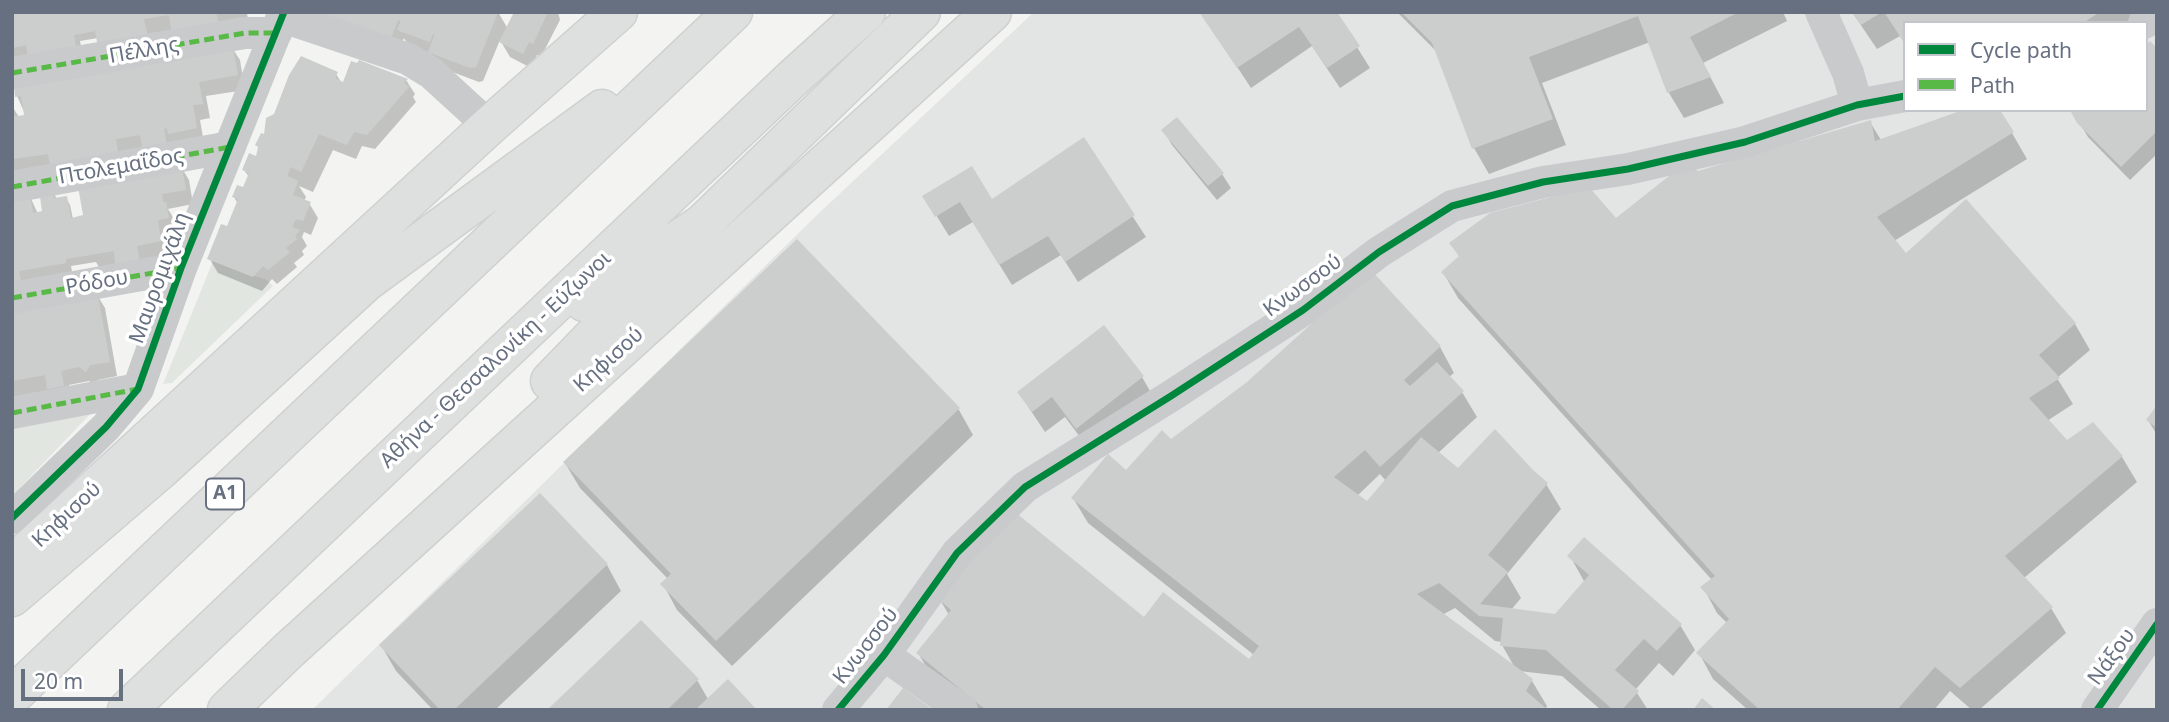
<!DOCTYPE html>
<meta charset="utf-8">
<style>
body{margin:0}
#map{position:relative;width:2169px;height:722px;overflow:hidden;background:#f3f4f2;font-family:"Noto Sans",sans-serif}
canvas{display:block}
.frame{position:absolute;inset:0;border:14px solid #667080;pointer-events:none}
.legend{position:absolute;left:1903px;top:21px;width:245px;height:91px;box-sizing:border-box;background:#fff;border:2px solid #c2c6cc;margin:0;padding:9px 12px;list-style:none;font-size:21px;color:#667080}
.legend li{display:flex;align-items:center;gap:14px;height:35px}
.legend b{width:35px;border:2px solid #c2c6cc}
.scale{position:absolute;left:21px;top:669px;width:102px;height:32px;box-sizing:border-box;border:4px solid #667080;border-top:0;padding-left:9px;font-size:21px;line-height:24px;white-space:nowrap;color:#667080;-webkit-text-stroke:5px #fff;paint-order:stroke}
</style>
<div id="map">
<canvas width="2169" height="722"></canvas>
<div class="frame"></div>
<ul class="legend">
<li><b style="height:9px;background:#00873e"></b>Cycle path</li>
<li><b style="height:9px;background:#58b947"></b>Path</li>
</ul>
<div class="scale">20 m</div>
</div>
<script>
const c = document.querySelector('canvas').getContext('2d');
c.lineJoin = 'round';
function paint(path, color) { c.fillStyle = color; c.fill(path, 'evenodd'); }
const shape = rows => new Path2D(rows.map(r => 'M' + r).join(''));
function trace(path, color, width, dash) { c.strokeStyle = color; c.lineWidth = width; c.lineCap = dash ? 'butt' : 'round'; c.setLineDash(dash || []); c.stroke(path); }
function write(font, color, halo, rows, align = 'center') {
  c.font = font + ' "Noto Sans",sans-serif'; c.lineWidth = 7; c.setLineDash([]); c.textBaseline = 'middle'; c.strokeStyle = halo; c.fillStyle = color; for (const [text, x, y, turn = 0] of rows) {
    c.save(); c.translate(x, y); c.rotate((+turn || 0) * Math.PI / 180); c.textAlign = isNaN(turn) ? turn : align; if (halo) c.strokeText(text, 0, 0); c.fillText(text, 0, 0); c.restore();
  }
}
paint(shape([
 [1034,12,2157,12,2157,710,312,710,819,213],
 [1905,23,2146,23,2146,110,1905,110]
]), '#e3e5e5');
paint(shape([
 [213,261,267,280,273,286,172,383,163,384],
 [98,406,13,495,12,495,12,423]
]), '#e2e6e1');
paint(shape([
 [12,12,258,12,247,14,249,22,231,46,240,60,245,90,206,96,210,118,200,120,204,143,180,165,189,180,193,204,168,209,174,219,177,232,165,235,168,256,100,269,96,262,71,266,73,277,96,293,105,308,117,376,98,380,94,385,89,381,69,385,71,401,12,397,12,195,28,192,38,214,45,213,52,190,57,199,66,198,70,205,73,219,86,224,78,181,12,175,12,106,19,117,26,116,17,96,12,63],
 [98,38,110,67,85,68,80,41],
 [498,12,508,29,516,12,558,12,560,20,541,57,537,55,531,68,510,57,500,40,483,81,479,82,439,67,431,54,408,45,404,38,398,54,313,22],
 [1201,12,1335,12,1370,68,1340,88,1312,46,1251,88],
 [1397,12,1783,12,1787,21,1703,63,1724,103,1684,118,1669,93,1650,42,1542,83,1566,145,1489,174,1474,148,1437,52],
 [1852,12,2139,12,2139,23,1905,23,1905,44,1900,36,1877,49],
 [2157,51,2157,154,2130,180,2088,137,2072,110,2146,110],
 [336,74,343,85,406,80,415,94,413,97,416,102,375,149,362,146,356,159,333,150,313,192,299,186,306,197,304,201,309,203,318,218,311,235,304,232,302,237,307,246,302,251,304,255,294,263,297,267,277,284,272,279,262,291,218,273,209,258,228,228,238,204,234,197,244,190,249,177,244,170,257,158,265,137],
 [1870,122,1881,140,2012,133,2027,159,1894,241,1906,255,1966,202,2075,324,2090,350,2057,378,2073,404,2047,421,2067,442,2122,457,2137,482,2024,578,2051,608,2066,633,1979,710,1972,710,1950,691,1934,710,1748,710,1713,679,1699,653,1727,623,1717,613,1703,587,1712,580,1458,298,1443,272,1460,258,1452,243,1616,220,1698,173],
 [1164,131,1222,174,1231,188,1217,200,1172,145],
 [1083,140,1146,237,1078,282,1061,255,1012,285,973,222,949,236,925,197,991,201],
 [797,242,959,410,973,435,732,666,677,610,663,584,668,579,580,488,565,463],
 [1440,347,1454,373,1449,377,1462,392,1477,417,1437,454,1458,471,1546,484,1561,509,1507,574,1521,598,1511,610,1556,616,1585,583,1570,556,1680,625,1695,650,1673,676,1659,663,1635,690,1648,710,1601,710,1562,676,1519,671,1532,681,1547,706,1545,710,971,710,933,678,918,653,949,615,939,598,1144,619,1250,661,1254,655,1088,523,1073,498,1126,473,1170,442],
 [1380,474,1386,481,1368,503,1357,496],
 [1455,608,1495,641,1502,642,1502,645,1515,668,1442,615],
 [1142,377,1154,398,1089,449,1065,417,1045,432,1019,393],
 [2157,408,2157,435,2148,420],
 [540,495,607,565,621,591,495,710,433,710,396,671,381,645],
 [697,680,708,699,755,710,550,710]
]), '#0003');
paint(shape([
 [12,12,216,12,219,26,172,35,169,15,144,19,149,43,99,53,95,31,74,35,77,53,29,62,26,45,12,48],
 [315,12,498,12,476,67,470,68,428,52,435,34,433,34,430,42,397,30,401,21,398,20,390,41],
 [514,12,548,12,533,44,529,42,523,54,499,42],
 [1199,12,1337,12,1360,46,1327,68,1299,27,1237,68],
 [1401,12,1739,12,1690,37,1711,77,1667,93,1638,16,1529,57,1553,119,1472,149,1432,43],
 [1852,12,1882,12,1861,25],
 [1884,12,2100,12,2083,23,1905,23,1905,44],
 [2150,41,2157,48,2157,131,2121,167,2077,123,2070,110,2146,110,2146,45],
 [232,44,238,75,199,82,203,104,193,105,197,128,168,134,167,128,164,129,167,147,143,152,140,135,116,139,119,159,51,170,48,154,12,159,12,117,24,115,21,96,15,97,14,85],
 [301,56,338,72,335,78,343,82,351,61,357,63,359,60,408,79,404,83,409,87,367,135,354,132,347,145,319,134,301,172,291,167,287,176,298,181,293,195,311,202,303,221,296,219,292,227,300,230,295,236,297,239,286,248,290,252,268,270,263,266,253,277,207,259,221,224,227,226,236,204,238,199,232,197,237,185,243,187,249,173,242,170,249,153,256,156,258,147,255,145,261,133,264,134,266,118,274,114,289,75],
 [1963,110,2000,110,2014,132,1877,217,1906,253,1966,199,2076,323,2039,355,2060,378,2029,398,2067,440,2093,422,2123,456,2005,556,2053,607,1960,688,1935,667,1897,710,1760,710,1696,653,1729,619,1700,587,1715,576,1441,272,1459,256,1449,243,1490,213,1589,187,1616,218,1688,161,1698,171,1871,120,1875,141],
 [1177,117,1224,173,1208,186,1161,130],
 [1084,137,1135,215,1065,262,1048,236,999,265,960,202,935,217,922,196,972,166,992,199],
 [181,163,186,190,162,194,163,202,166,202,169,218,158,220,161,241,137,246,140,265,116,269,114,251,66,259,66,263,19,271,22,286,12,287,12,193,29,190,33,213,42,211,39,190,53,188,54,198,67,196,71,218,83,215,77,181],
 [797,239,960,408,716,641,660,584,671,574,563,462],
 [1371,270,1441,346,1404,380,1410,386,1437,362,1464,391,1380,467,1365,450,1334,477,1367,501,1421,437,1458,468,1495,429,1533,470,1548,483,1488,555,1508,572,1480,604,1555,614,1589,575,1567,556,1584,537,1682,624,1657,651,1644,639,1615,670,1639,691,1622,710,1613,710,1546,650,1500,646,1503,618,1479,616,1439,583,1417,594,1533,679,1526,691,1548,710,986,710,916,653,951,610,937,598,1010,508,1144,617,1163,592,1249,659,1259,646,1071,498,1108,454,1126,470,1162,430,1171,439,1247,382],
 [97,291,110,362,90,365,86,372,79,367,61,371,64,386,47,389,45,375,12,381,12,304],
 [1104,325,1144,376,1076,429,1052,397,1032,412,1017,392],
 [2157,405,2157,428,2146,420],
 [540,493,608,564,454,710,440,710,379,645],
 [641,620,699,679,667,710,547,710],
 [728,679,757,710,695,710],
 [903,688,933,710,886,710],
 [1702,698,1716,710,1693,710]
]), '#cccece');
const secondary = shape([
 [550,381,702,224,921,12],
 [12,565,489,126,618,12],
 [227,710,288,651,992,12]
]);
const highway = shape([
 [584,302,702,224],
 [12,597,159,471,366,282,602,109],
 [12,696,733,12],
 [127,710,792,79,866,12]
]);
trace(secondary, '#cfd0d0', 41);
trace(highway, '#cfd0d0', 41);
trace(shape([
 [1821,12,1848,73,1857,105],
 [283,17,408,59,431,73,489,126],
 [2144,23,2157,15],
 [12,73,245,33,276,33],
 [12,187,230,147],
 [12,298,181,268],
 [12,413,138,389],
 [12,518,106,427,138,389,181,268,284,12],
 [884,655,962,710],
 [838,710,884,655,957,553,1025,487,1171,396,1303,310,1379,252,1452,206,1543,182,1628,169,1745,142,1857,105,1905,96],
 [2097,710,2157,624]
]), '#c9cacc', 32);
trace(secondary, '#dedfdf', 38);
trace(highway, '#dedfdf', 38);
trace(shape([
 [12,73,245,33,276,33],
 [12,187,230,147],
 [12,298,181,268],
 [12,413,138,389]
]), '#58b947', 5, [10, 5]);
trace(shape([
 [12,518,106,427,138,389,181,268,284,12],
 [838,710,884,655,957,553,1025,487,1171,396,1303,310,1379,252,1452,206,1543,182,1628,169,1745,142,1857,105,1905,96],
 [2097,710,2157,624]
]), '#00873e', 7);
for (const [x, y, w] of [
 [225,494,38]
]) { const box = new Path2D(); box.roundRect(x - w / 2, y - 15.5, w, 31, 5); c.fillStyle = '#fff'; c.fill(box); trace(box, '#667080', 2); }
write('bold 19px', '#667080', null, [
 ["Α1",225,494]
]);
write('21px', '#667080', '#fff', [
 ["Πέλλης",144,51,-10],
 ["Πτολεμαΐδος",121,167,-10],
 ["Μαυρομιχάλη",160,278,-70],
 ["Ρόδου",97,283,-10],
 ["Κνωσσού",1303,286,-36],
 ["Αθήνα - Θεσσαλονίκη - Εύζωνοι",496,360,-43],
 ["Κηφισού",609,360,-42],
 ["Κηφισού",67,515,-43],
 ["Κνωσσού",866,646,-52],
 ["Νάξου",2112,657,-54]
]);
</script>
